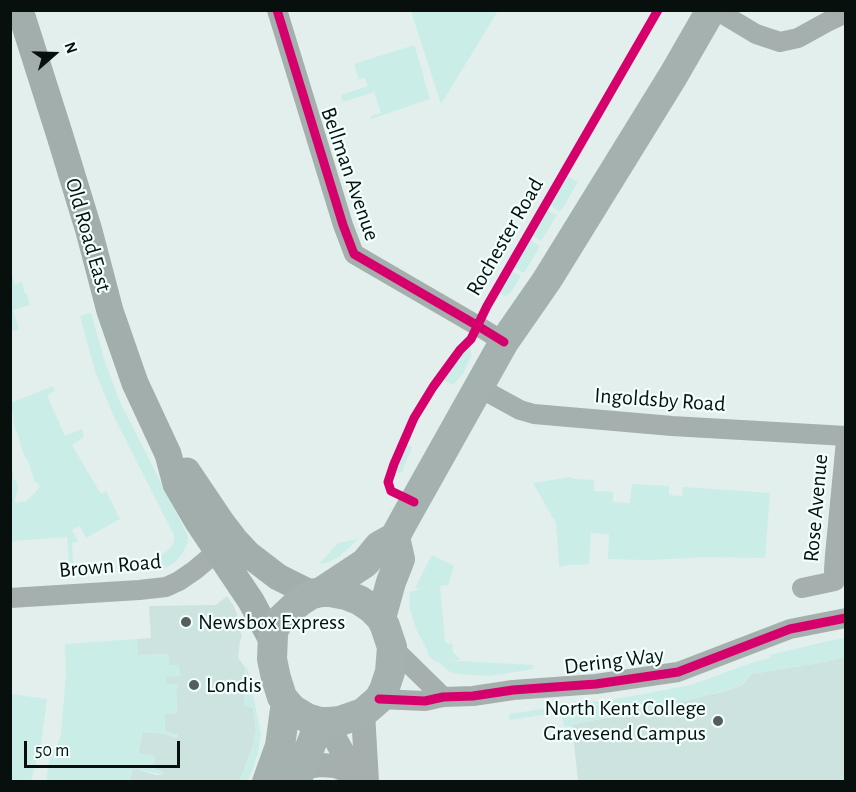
<!DOCTYPE html>
<style>
body{margin:0}
#map{position:relative;width:856px;height:792px;overflow:hidden;background:#e2efec;font-family:"Alegreya Sans",sans-serif}
canvas{display:block}
.frame{position:absolute;inset:0;border:12px solid #08100e;pointer-events:none}
.north{position:absolute;left:24px;top:24px;width:60px;height:60px;-webkit-text-stroke:4px #f1fffd;paint-order:stroke;rotate:70deg;font-size:16px;font-weight:700;line-height:24px;text-align:center;color:#08100e}
.north::after{content:'';display:block;margin:auto;width:21px;height:27px;background:#08100e;clip-path:polygon(50% 0,100% 100%,50% 72%,0 100%)}
.scale{position:absolute;left:24px;top:741px;width:156px;height:27px;box-sizing:border-box;border:3px solid #08100e;border-top:0;padding-left:8px;font-size:18px;line-height:21px;white-space:nowrap;color:#08100e;-webkit-text-stroke:4px #f1fffd;paint-order:stroke}
</style>
<div id="map">
<canvas width="856" height="792"></canvas>
<div class="frame"></div>
<div class="north">N</div>
<div class="scale">50 m</div>
</div>
<script>
const c = document.querySelector('canvas').getContext('2d');
c.lineJoin = 'round';
function paint(path, color) { c.fillStyle = color; c.fill(path, 'evenodd'); }
const shape = rows => new Path2D(rows.map(r => 'M' + r).join(''));
function trace(path, color, width, dash) { c.strokeStyle = color; c.lineWidth = width; c.lineCap = dash ? 'butt' : 'round'; c.setLineDash(dash || []); c.stroke(path); }
function write(font, color, halo, rows, align = 'center') {
  c.font = font + ' "Alegreya Sans",sans-serif'; c.lineWidth = 4.5; c.setLineDash([]); c.textBaseline = 'middle'; c.strokeStyle = halo; c.fillStyle = color; for (const [text, x, y, turn = 0] of rows) {
    c.save(); c.translate(x, y); c.rotate((+turn || 0) * Math.PI / 180); c.textAlign = isNaN(turn) ? turn : align; if (halo) c.strokeText(text, 0, 0); c.fillText(text, 0, 0); c.restore();
  }
}
paint(shape([
 [227,596,233,605,237,614,242,638,240,640,238,658,245,667,244,705,253,708,256,730,253,745,240,781,129,782,133,768,156,775,162,775,162,772,152,768,138,753,143,732,160,733,177,738,178,735,165,731,164,714,177,713,176,688,178,684,166,684,166,676,169,665,168,654,138,655,137,639,151,638,149,606,216,605],
 [845,657,845,781,578,781,572,725,574,724,633,713,721,692,741,686,752,674,819,663]
]), '#cde3df');
paint(shape([
 [411,11,498,11,441,104],
 [414,45,423,73,424,80,430,99,371,119,371,116,381,113,374,92,343,102,341,95,368,86,365,78,359,79,354,64],
 [566,175,578,182,562,209,559,211,549,205],
 [547,210,557,215,541,241,532,236],
 [529,240,540,246,524,273,513,267],
 [511,271,521,276,510,294,505,296,498,293],
 [11,276,12,276,15,284,22,282,25,294,27,294,30,305,13,310,19,329,11,332],
 [91,313,104,359,120,402,187,534,188,542,183,553,174,563,163,569,158,570,156,560,171,547,174,541,174,535,114,417,95,371,80,316],
 [469,345,471,348,471,356,463,374,453,385,444,381,443,379],
 [53,386,55,391,47,395,65,436,82,429,84,437,72,445,101,494,106,491,120,519,86,538,80,526,72,530,78,542,72,543,73,563,69,563,67,537,11,541,11,458,14,481,16,480,18,491,15,498,15,503,26,501,35,493,40,486,34,480,28,461,23,453,17,432,15,430,11,403],
 [406,444,412,447,402,472,398,473,395,471,394,468,404,445],
 [571,477,574,479,594,480,594,491,613,492,613,502,630,503,632,484,669,486,669,495,682,496,683,487,770,493,765,558,706,557,648,560,608,559,609,534,591,533,589,564,569,565,559,567,556,523,533,483],
 [358,539,340,556,329,562,319,564,338,543],
 [432,555,454,566,448,585,440,586,445,641,448,644,452,643,453,652,461,660,443,660,533,665,533,669,490,676,459,674,450,672,438,662,434,661,428,655,427,650,417,631,413,620,410,608,409,596,410,592,421,589,415,588],
 [845,638,845,657,819,663,752,674,740,686,694,699,633,713,577,723,572,726,564,727,561,712,509,720,509,714,633,696,691,685,751,663,770,658,770,655,824,642],
 [137,639,138,655,168,654,169,665,179,665,180,676,166,677,166,684,178,684,178,688,176,688,177,713,164,714,165,731,178,735,177,738,160,733,143,732,138,753,156,756,152,768,163,772,162,775,133,768,129,781,46,781,50,756,59,741,61,734,66,675,65,644],
 [247,666,261,734,258,753,248,781,240,781,253,745,256,731,253,708,244,705,245,667],
 [11,694,47,699,41,743,31,781,11,781]
]), '#cbede8');
trace(shape([
 [277,10,343,225,354,254,478,326,504,342],
 [716,10,756,34,780,42,798,38,827,22,846,13],
 [478,387,520,410,534,414,672,426,846,436],
 [802,588,835,581,834,570,835,555,846,441],
 [10,598,139,590,166,587,179,581,195,570,227,543],
 [392,647,443,697],
 [379,699,425,701,443,697,473,696,513,690,596,684,678,672,790,629,846,618]
]), '#a5afad', 20);
trace(shape([
 [363,713,367,782],
 [326,722,354,773],
 [301,768,321,765,335,766,354,773,364,782]
]), '#a5afad', 24);
trace(shape([
 [20,10,60,136,89,231,110,311,135,383,168,454,176,484,180,491,198,522,251,601,272,640],
 [187,471,222,523,235,540,248,554,278,577,312,594]
]), '#a1aeab', 27);
trace(shape([
 [321,592,330,592,346,595,359,600,371,608,381,618,385,626,392,647,390,672,384,690,379,699,363,713,340,721,330,722,320,722,307,718,292,709,286,702,282,697,276,678,272,659,273,635,274,629,279,621,299,602,312,594,321,592],
 [321,592,365,563,379,546,395,537],
 [381,618,391,582,400,559,395,537,403,522,504,342,547,280,673,76,711,10],
 [267,782,280,746,286,702],
 [296,782,320,722]
]), '#a4b1af', 30);
trace(shape([
 [277,10,343,225,354,254,478,326,504,342],
 [414,502,391,491,388,482,394,464,414,418,433,387,460,350,471,339,487,306,658,10],
 [379,699,425,701,443,697,473,696,513,690,596,684,678,672,790,629,846,618]
]), '#d6006c', 9);
for (const [x, y, r, color] of [
 [186,622,6,"#545e5c"],
 [194,685,6,"#545e5c"],
 [718,721,6,"#545e5c"]
]) { const dot = new Path2D(); dot.arc(x, y, r, 0, 2 * Math.PI); c.fillStyle = color; c.fill(dot); trace(dot, '#f1fffd', 2); }
write('22px', '#08100e', '#f1fffd', [
 ["Bellman Avenue",350,174,71],
 ["Old Road East",88,235,74],
 ["Rochester Road",505,237,-60],
 ["Ingoldsby Road",660,400,4],
 ["Rose Avenue",816,508,-85],
 ["Brown Road",110,566,-5],
 ["Dering Way",614,661,-7]
]);
write('22px', '#08100e', '#f1fffd', [
 ["Newsbox Express",198,622],
 ["Londis",206,685],
 ["North Kent College",706,708,"right"],
 ["Gravesend Campus",706,733,"right"]
], 'left');
</script>
